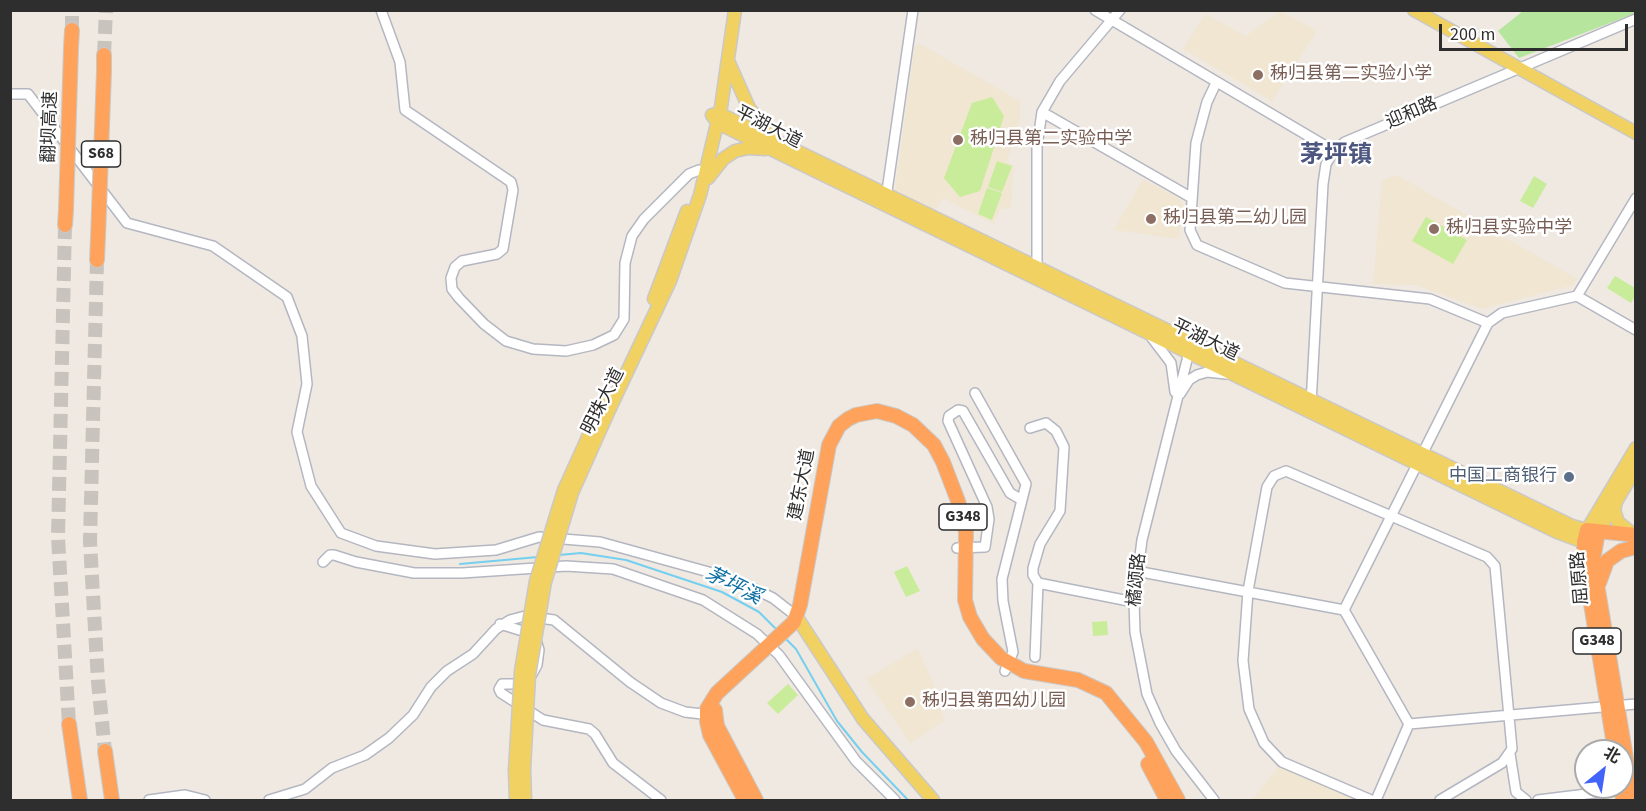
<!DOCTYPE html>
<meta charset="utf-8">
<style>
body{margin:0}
#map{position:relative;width:1646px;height:811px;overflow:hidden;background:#efe9e1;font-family:"Source Sans 3","Noto Sans SC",sans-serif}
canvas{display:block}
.frame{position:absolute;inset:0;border:12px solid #2e2e2e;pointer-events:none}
.north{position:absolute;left:1574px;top:739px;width:60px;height:60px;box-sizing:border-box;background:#fff;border:2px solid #ababab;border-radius:50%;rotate:30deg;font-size:16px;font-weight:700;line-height:24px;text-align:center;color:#2e2e2e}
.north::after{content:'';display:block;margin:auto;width:21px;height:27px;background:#4264fb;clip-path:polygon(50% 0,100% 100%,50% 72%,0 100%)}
.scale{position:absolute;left:1439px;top:24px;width:189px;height:27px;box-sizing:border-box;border:3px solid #2e2e2e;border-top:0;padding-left:8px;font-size:18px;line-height:21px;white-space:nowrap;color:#2e2e2e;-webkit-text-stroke:4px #fff;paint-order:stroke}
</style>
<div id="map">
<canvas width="1646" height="811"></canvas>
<div class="frame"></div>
<div class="north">北</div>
<div class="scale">200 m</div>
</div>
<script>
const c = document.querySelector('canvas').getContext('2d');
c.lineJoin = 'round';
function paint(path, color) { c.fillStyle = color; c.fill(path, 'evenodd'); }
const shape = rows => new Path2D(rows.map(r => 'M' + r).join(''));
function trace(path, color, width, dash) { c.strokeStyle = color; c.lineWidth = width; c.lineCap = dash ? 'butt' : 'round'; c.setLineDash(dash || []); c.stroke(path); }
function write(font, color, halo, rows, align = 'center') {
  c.font = font + ' "Source Sans 3","Noto Sans SC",sans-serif'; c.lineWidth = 5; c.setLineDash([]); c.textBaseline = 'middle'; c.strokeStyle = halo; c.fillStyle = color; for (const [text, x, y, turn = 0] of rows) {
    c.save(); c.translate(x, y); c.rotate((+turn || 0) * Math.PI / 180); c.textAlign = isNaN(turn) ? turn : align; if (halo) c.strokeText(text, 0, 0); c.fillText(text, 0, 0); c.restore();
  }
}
paint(shape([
 [1280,11,1317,31,1272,101,1183,49,1205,14,1246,36],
 [920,44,1020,101,1020,118,1007,162,1014,165,1011,208,1000,209,994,224,943,198,935,211,895,190,915,45],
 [1397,175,1577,279,1573,285,1482,309,1416,285,1373,284,1382,180],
 [1143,179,1181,200,1183,207,1179,239,1114,230],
 [918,648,936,691,944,721,910,743,866,679],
 [1280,765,1294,774,1358,800,1252,800]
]), '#f0e6d1');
paint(shape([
 [1523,11,1635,10,1636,13,1519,58,1498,31]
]), '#b6e59e');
paint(shape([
 [992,97,1004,116,980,191,960,197,944,178,972,103],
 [997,161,1012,166,1002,192,988,187],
 [1534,176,1547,184,1533,208,1520,201],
 [987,188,1002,193,992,220,978,214],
 [1426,217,1467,240,1453,264,1412,241],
 [1615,276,1635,288,1635,296,1631,303,1607,288],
 [907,566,920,591,906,597,894,572],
 [1107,621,1108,635,1093,636,1092,622],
 [788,684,798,695,778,714,767,703]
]), '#c9ec9a');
trace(shape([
 [559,555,581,553,626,560,722,592,759,612,778,631],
 [460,564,538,557],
 [784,637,796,649,837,721,862,752,908,800]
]), '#75cff0', 2);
trace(shape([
 [72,30,72,10],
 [104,55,106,10],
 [65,225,58,537,69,724],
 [97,260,90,542,98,682,105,751]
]), '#c8c4bd', 14, [14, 7]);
const minor = shape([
 [381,10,400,62,405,110,511,182,513,190,503,249,497,254,462,261,455,267,451,278,452,289,459,298,484,324,506,341,533,349,566,351,593,345,614,335,624,319,625,263,632,236,644,219,689,174,699,170],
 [1095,10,1334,151],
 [1216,83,1207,102,1196,143,1190,230,1197,245,1285,283,1430,299,1488,323],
 [10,94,28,94,127,223,213,246,287,297,302,336,307,384,297,432,311,486,341,533,376,546,435,554,496,550,539,537,600,542,734,579,773,598,796,616],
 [1042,112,1192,198],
 [886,198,913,10],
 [1037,271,1037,146,1042,112,1060,81,1120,10],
 [1577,296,1636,330],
 [1152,338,1171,363,1175,392],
 [1190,348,1142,540,1134,602,1135,632,1147,694,1160,723,1176,751,1214,800],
 [975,393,1026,484,1002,579,1003,601,1013,652,1005,671],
 [1180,394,1189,380,1197,375,1207,372,1226,374],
 [1311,404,1323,184,1326,164,1334,151,1345,142,1636,19],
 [1030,428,1046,423,1056,431,1064,447,1060,511,1040,544,1033,568,1033,575,1038,583,1035,657],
 [957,548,985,547,989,519,987,507,948,421,949,416,958,410,963,411,1010,493,1022,500],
 [323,562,330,555,334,555,356,562,414,573,462,573,566,566,613,569,703,600,757,634,779,655,856,761,895,800],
 [1136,571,1344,610],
 [1038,583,1134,602],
 [500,624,529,633,536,640,539,650,537,665,531,676,519,684,502,684,499,689,501,693,543,720,589,729,595,734,613,763,661,800],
 [1409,724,1636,704],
 [1510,754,1516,792,1526,800],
 [149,800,185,795,205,800],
 [269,800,305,789,332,768,365,755,389,738,413,715,431,687,447,671,473,654,496,629,510,620,525,616,554,620,630,682,661,703,685,712,711,715],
 [1371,800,1282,762,1264,743,1249,709,1243,661,1248,591,1267,487,1274,476,1286,471,1487,557,1495,566,1512,749,1502,763,1440,800],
 [1376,800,1409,724,1344,610,1488,323,1502,313,1577,296,1636,198],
 [1538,800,1627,789]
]);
const major = shape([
 [1414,10,1636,133],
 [729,63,749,108,770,136],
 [712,115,720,114,1572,526,1587,530,1636,448],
 [712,115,718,123,787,157,1557,532,1584,542],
 [708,178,723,159,735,151,748,148,765,149],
 [654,299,687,211],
 [610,408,670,281,700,195,721,107,735,10],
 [1616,502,1614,510,1618,522,1634,535],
 [1598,532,1636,468],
 [796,616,863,719,933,800],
 [524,769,525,800],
 [515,770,516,800]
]);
const highway = shape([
 [71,48,72,30],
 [104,71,104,55],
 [65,225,66,210],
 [97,260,98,237],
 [1598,532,1593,560,1633,800],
 [1599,583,1607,561,1621,551,1636,547],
 [715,710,717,726,756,800],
 [69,724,80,800],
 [105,751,112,800],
 [1615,751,1584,561,1584,542,1587,530,1636,535],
 [1148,764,1167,800],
 [1621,787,1623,800],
 [745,800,710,735,707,722,707,709,717,693,794,622,800,605,829,445,839,426,848,419,856,415,877,411,896,416,913,425,934,445,943,462,958,501,966,532,965,600,970,617,983,639,1001,658,1024,671,1078,680,1106,693,1146,742,1178,800]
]);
trace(minor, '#b4b7c1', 12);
trace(major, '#c9c9c9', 15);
trace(highway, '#c9c9c9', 16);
trace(minor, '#fff', 9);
trace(major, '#f2d163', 12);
trace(highway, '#ffa35c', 14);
const majorBridge = shape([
 [524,769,529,675,545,582,572,493,610,408],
 [515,770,521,671,536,581,564,490,603,404]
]);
const highwayBridge = shape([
 [66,210,71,48],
 [98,237,104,71]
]);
trace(majorBridge, '#c9c9c9', 15, []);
trace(highwayBridge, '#c9c9c9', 16, []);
trace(majorBridge, '#f2d163', 12);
trace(highwayBridge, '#ffa35c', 14);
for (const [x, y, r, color] of [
 [1258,75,6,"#8d6e63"],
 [958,140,6,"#8d6e63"],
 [1151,219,6,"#8d6e63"],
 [1434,229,6,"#8d6e63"],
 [1569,477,6,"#5c6f8a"],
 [910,702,6,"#8d6e63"]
]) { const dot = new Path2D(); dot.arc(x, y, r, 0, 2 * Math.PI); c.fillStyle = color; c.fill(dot); trace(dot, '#fff', 2); }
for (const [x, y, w] of [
 [101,154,39],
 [963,517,48],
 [1597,641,48]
]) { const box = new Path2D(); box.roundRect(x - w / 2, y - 13, w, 26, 4.5); c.fillStyle = '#fff'; c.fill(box); trace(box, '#2e2e2e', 1.5); }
write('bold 16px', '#2e2e2e', null, [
 ["S68",101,154],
 ["G348",963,517],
 ["G348",1597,641]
]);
write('18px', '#785e54', '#fff', [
 ["秭归县第二实验小学",1270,75],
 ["秭归县第二实验中学",970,140],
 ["秭归县第二幼儿园",1163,219],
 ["秭归县实验中学",1446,229],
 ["秭归县第四幼儿园",922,702]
], 'left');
write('18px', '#2e2e2e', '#fff', [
 ["迎和路",1412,114,-23],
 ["翻坝高速",51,127,-88],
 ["平湖大道",768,128,27],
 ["平湖大道",1205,341,26],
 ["明珠大道",604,402,-63],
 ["建东大道",803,485,-79],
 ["屈原路",1581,578,-95],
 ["橘颂路",1138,580,-84]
]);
write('18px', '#4e5e75', '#fff', [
 ["中国工商银行",1557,477]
], 'right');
write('italic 20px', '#0d6fa3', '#fff', [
 ["茅坪溪",733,587,26]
]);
write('bold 24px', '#4d5680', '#fff', [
 ["茅坪镇",1336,157]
]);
</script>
